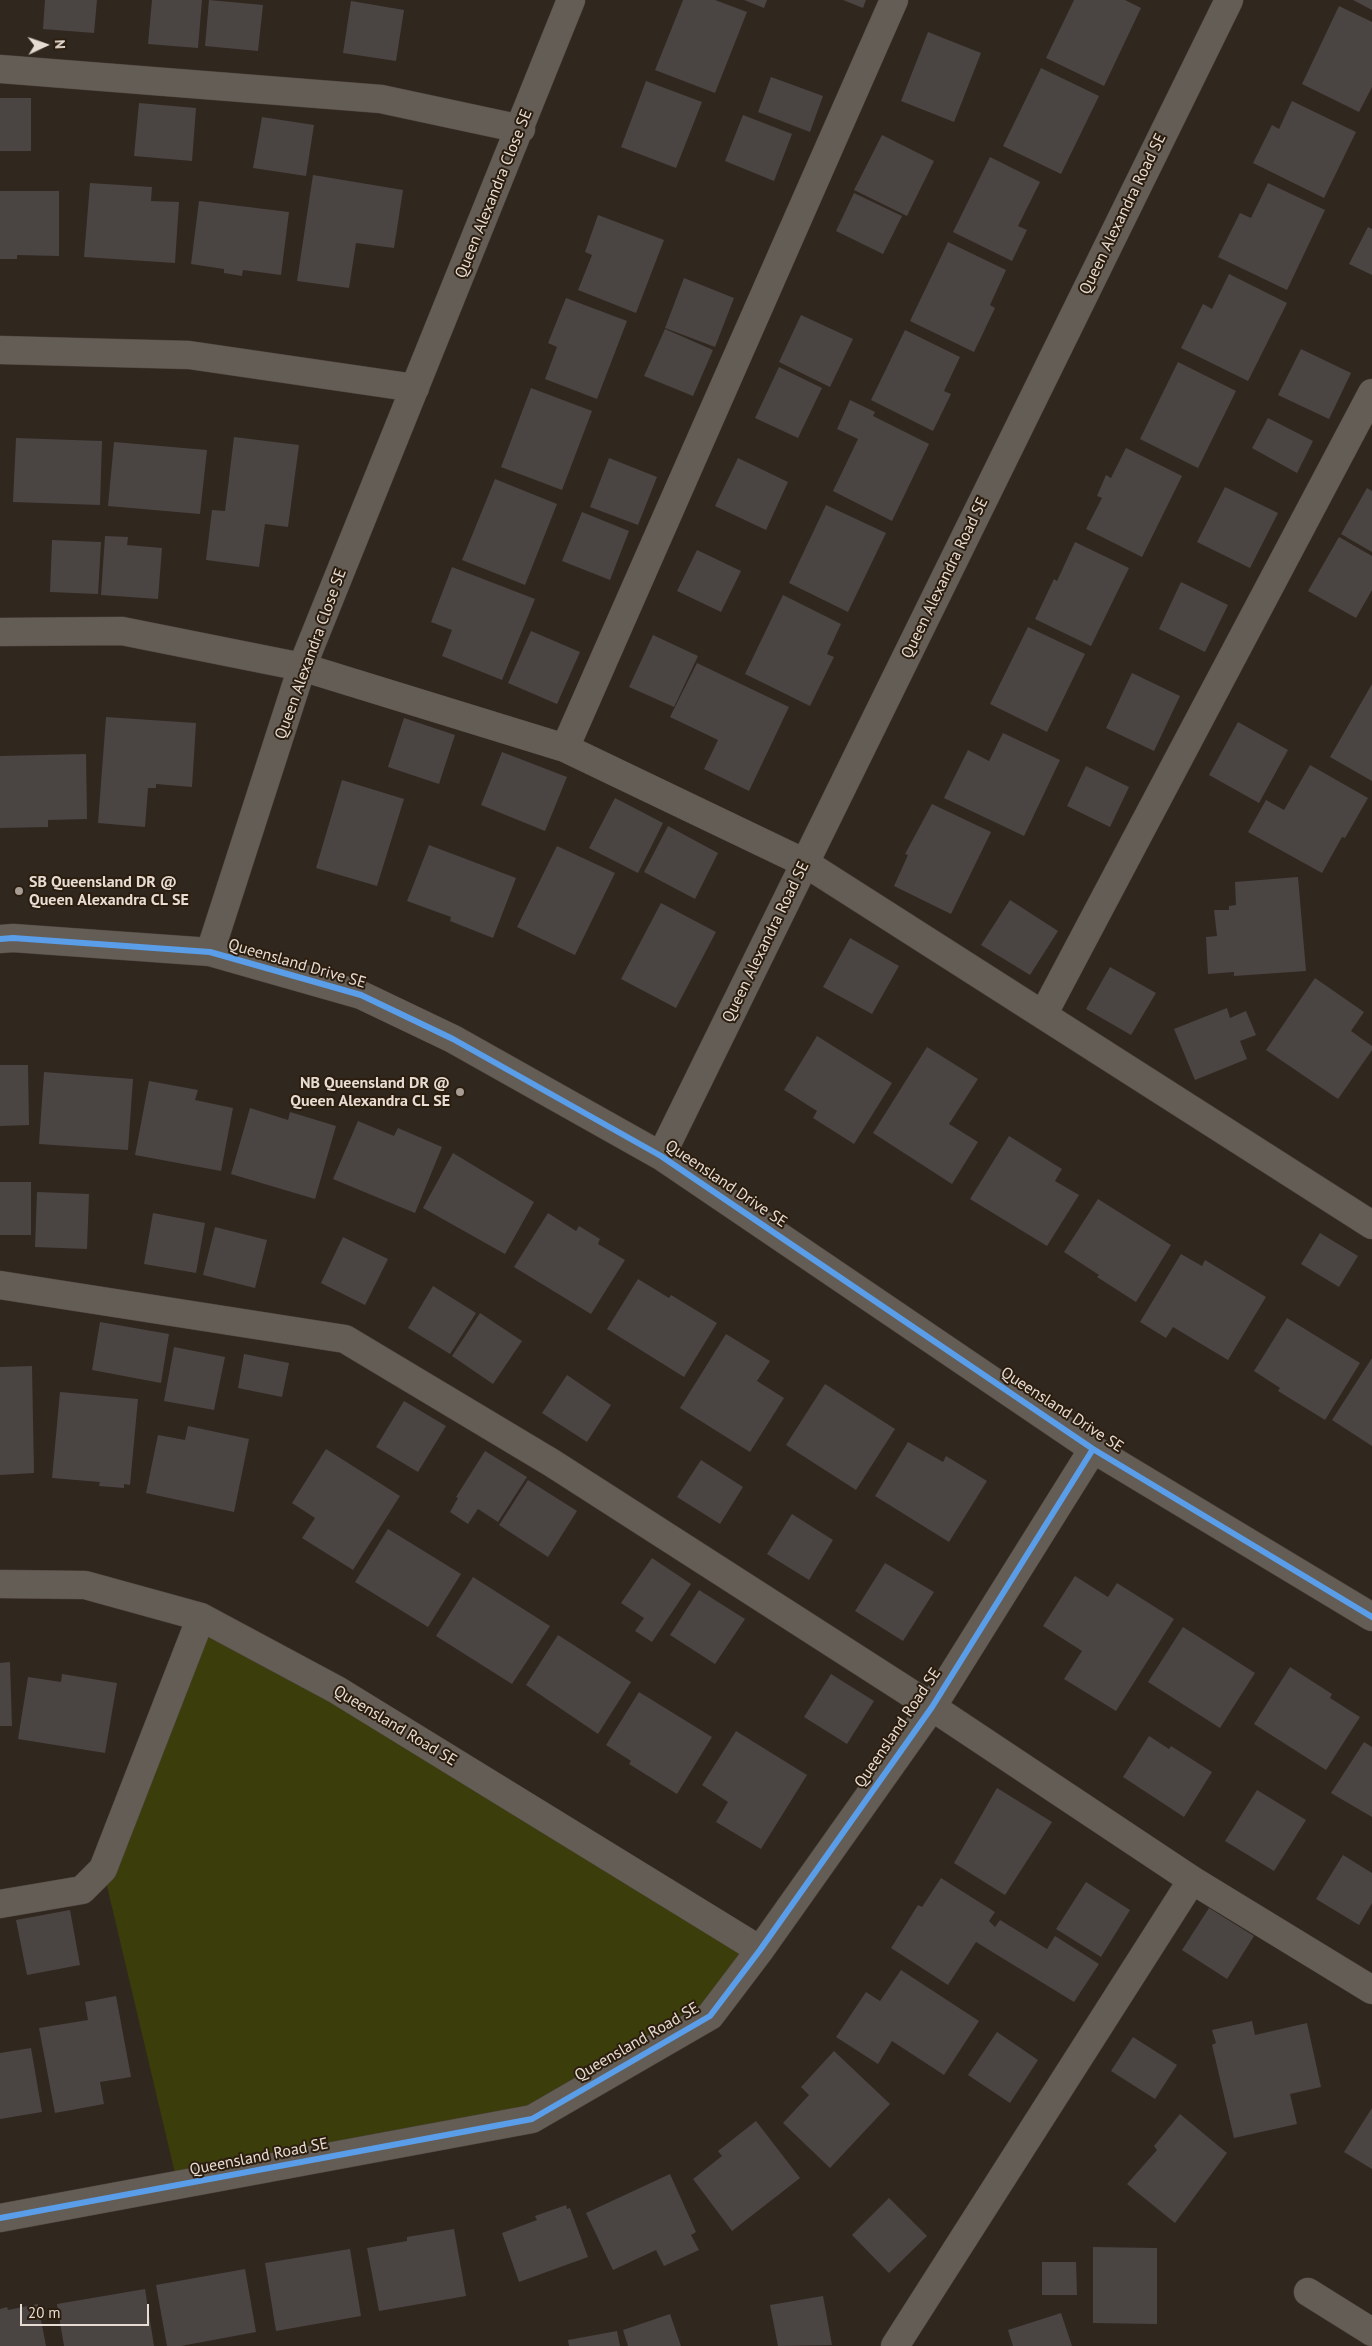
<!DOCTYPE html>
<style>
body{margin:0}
#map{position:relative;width:1372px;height:2346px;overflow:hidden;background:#30271f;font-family:"PT Sans",sans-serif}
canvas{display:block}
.north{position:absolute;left:20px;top:20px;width:50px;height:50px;-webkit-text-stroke:4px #2c1e0f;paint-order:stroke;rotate:87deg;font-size:14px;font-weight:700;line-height:20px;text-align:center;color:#e7dcd3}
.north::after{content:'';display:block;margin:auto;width:18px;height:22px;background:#e7dcd3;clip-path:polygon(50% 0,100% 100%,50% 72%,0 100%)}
.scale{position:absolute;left:20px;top:2304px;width:129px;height:22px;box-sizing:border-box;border:2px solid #e7dcd3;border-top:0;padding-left:6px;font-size:15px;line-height:18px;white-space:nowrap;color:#e7dcd3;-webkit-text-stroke:4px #2c1e0f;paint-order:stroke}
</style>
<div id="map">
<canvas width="1372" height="2346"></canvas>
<div class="north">N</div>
<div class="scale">20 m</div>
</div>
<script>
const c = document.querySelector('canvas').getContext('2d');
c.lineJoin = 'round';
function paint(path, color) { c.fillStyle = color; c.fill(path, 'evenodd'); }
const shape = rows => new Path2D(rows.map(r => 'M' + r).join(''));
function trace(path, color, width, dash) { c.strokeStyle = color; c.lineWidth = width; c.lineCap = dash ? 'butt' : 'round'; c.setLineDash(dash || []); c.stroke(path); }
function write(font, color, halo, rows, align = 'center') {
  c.font = font + ' "PT Sans",sans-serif'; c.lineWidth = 4; c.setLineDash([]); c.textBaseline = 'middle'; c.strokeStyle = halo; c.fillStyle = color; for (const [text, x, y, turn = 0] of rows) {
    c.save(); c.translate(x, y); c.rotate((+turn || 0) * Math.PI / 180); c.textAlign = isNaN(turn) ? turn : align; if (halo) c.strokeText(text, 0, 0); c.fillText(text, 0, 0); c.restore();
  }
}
paint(shape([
 [201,1617,760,1950,710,2016,532,2119,178,2186,103,1869]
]), '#3b3d0b');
paint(shape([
 [45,0,97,0,94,33,43,29],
 [152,0,202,0,198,48,148,44],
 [209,0,263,5,258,51,205,46],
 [683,0,715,0,747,12,715,93,655,70],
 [744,0,767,0,764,8],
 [843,0,866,0,863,8],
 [1074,0,1125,0,1141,8,1104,86,1046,58],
 [1353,0,1372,0,1372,10],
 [351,1,404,10,396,61,343,53],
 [1339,6,1372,22,1372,87,1359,112,1302,84],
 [928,32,981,53,954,122,901,101],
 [1041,68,1099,96,1061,174,1003,146],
 [771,77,823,96,810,132,758,112],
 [646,81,702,102,676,168,621,147],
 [0,98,31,98,31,151,0,151],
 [1292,101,1356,132,1324,198,1253,163,1272,125,1279,129],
 [139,103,196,108,192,161,134,156],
 [743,115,792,134,774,181,725,161],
 [262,117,314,125,306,176,253,168],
 [882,135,934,161,907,216,854,190],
 [990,157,1040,182,1018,226,1027,230,1012,261,953,232],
 [313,175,403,190,394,248,356,243,349,288,297,281],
 [90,183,152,187,151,201,179,202,175,263,84,257],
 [1268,183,1325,210,1287,290,1218,257,1240,213,1251,218],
 [0,191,59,191,59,256,17,255,17,259,0,259],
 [854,193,902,216,883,254,836,231],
 [199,201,289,212,281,275,243,270,242,276,224,273,224,269,191,264],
 [598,215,664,240,636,313,578,290,592,255,585,252],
 [1368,227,1372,229,1372,275,1349,264],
 [948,242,1006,270,990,305,995,308,974,352,910,321],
 [1229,274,1287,303,1248,381,1181,348,1203,304,1212,309],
 [684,278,734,298,715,347,665,328],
 [566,298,627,321,597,399,545,379,557,347,548,343],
 [801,315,853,339,830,387,779,362],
 [665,329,713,350,693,396,644,376],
 [905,330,960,357,944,391,951,394,933,431,871,400],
 [1301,349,1351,373,1329,419,1278,395],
 [1178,362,1236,391,1198,468,1140,439],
 [779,367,822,388,798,438,755,418],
 [531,388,592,411,562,490,501,467],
 [850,400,875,412,873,416,929,444,892,521,833,491,858,439,837,429],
 [1268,418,1313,441,1297,473,1252,448],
 [234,437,299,445,288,527,265,524,259,567,206,560,212,510,225,511],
 [16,438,102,441,100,505,13,502],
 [114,442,207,450,200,514,108,506],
 [1126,448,1182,476,1142,557,1086,529,1102,498,1097,496,1106,475,1111,478],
 [609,458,657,477,638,525,590,507],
 [738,458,788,482,766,530,715,506],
 [495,479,557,504,525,585,462,560],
 [1225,487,1278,513,1250,568,1197,542],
 [1367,488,1372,491,1372,552,1341,534],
 [826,505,886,533,848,612,789,583],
 [582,512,629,531,610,580,562,561],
 [105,536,128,537,127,545,162,548,158,599,101,595],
 [1339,537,1372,556,1372,590,1356,618,1308,591],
 [52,540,101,542,98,594,50,592],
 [1075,542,1129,568,1091,646,1035,619,1054,579,1057,581],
 [697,550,741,571,721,612,677,591],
 [452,567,535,599,502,680,442,656,452,630,431,622],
 [1181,582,1228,605,1205,652,1159,629],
 [783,595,841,624,827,654,834,657,810,706,745,674],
 [1028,627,1085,654,1047,732,990,704],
 [531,631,580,652,557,704,508,683],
 [653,635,698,656,674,707,629,687],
 [697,663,789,707,749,791,704,769,718,740,670,717],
 [1132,673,1180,696,1154,751,1106,728],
 [1372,684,1372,781,1330,757],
 [106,717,196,723,192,787,156,784,156,788,148,788,145,827,98,823],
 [404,718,455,735,439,784,388,767],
 [1238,722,1288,750,1259,803,1209,775],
 [1003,733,1060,760,1024,836,944,798,968,750,989,761],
 [502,752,567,777,545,831,481,805],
 [86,754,87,819,48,820,48,827,0,828,0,756],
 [1310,765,1368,798,1345,838,1342,837,1322,873,1248,832,1266,800,1284,810],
 [1086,766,1129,787,1110,827,1067,806],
 [342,780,404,799,377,886,316,868],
 [615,798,663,823,638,873,589,848],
 [932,804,991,832,951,914,894,886,908,855,905,854],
 [668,826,718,853,695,899,644,872],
 [429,845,516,878,493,938,450,921,451,917,407,901],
 [557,846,615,873,575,955,517,927],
 [1298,877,1306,971,1234,976,1234,972,1208,974,1206,937,1217,936,1214,910,1229,910,1229,906,1236,905,1235,882],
 [1010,900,1058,931,1030,975,981,945],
 [661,903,716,932,676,1008,621,979],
 [850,938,899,966,872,1014,823,987],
 [1110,967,1156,993,1131,1035,1086,1009],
 [1315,978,1364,1012,1351,1031,1372,1046,1372,1050,1338,1099,1266,1050],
 [1227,1008,1230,1018,1246,1011,1256,1035,1240,1041,1247,1059,1195,1080,1174,1029],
 [817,1036,892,1083,854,1144,813,1118,817,1111,784,1090],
 [927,1047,978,1079,949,1124,978,1142,952,1184,873,1133],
 [0,1065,28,1065,29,1125,0,1126],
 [44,1072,133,1079,128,1150,39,1144],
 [149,1081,198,1090,195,1100,233,1108,221,1171,135,1155],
 [250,1108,288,1120,290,1112,336,1126,315,1199,231,1174],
 [358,1121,394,1136,398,1128,442,1147,415,1213,333,1179],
 [1009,1136,1062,1169,1055,1181,1079,1195,1047,1246,970,1199],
 [453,1153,534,1202,505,1254,423,1208],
 [0,1182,31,1182,31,1235,0,1235],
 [37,1192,89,1194,87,1249,35,1247],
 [1098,1199,1171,1245,1136,1302,1097,1277,1099,1275,1064,1252],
 [153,1213,205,1223,196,1273,144,1264],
 [548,1213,576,1231,579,1226,600,1239,598,1244,625,1260,591,1314,514,1267],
 [215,1227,267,1240,255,1288,203,1275],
 [1320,1233,1358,1256,1339,1287,1301,1264],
 [343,1237,388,1259,365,1305,321,1283],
 [1181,1254,1202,1266,1205,1260,1266,1297,1228,1360,1173,1327,1166,1338,1140,1322],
 [638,1279,669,1298,671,1295,717,1323,684,1377,607,1329],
 [433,1286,476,1313,450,1354,408,1328],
 [480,1313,522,1341,493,1384,452,1356],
 [1287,1318,1360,1363,1325,1420,1278,1391,1280,1388,1254,1371],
 [100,1322,169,1334,161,1383,92,1370],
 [726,1334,770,1361,757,1381,784,1398,750,1452,680,1408],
 [174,1347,225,1357,214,1410,164,1401],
 [244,1354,289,1363,282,1397,238,1388],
 [1372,1358,1372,1446,1332,1420],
 [32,1366,34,1473,0,1475,0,1367],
 [567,1375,611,1405,587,1442,542,1413],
 [825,1384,895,1429,856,1490,786,1445],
 [60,1392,138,1399,130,1485,124,1484,124,1488,99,1486,100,1482,52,1478],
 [404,1401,446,1426,418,1472,376,1447],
 [188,1426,249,1439,234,1512,146,1493,158,1435,185,1440],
 [908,1442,943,1462,946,1456,987,1481,949,1542,875,1496],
 [326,1449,400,1496,353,1570,302,1538,315,1518,292,1503],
 [485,1451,527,1477,498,1522,478,1509,468,1524,450,1512,458,1498,456,1497],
 [701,1460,743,1487,720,1524,677,1497],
 [528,1480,577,1511,548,1557,499,1525],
 [792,1514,833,1540,809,1580,767,1554],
 [388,1529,461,1574,428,1627,355,1582],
 [652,1558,691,1584,652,1642,635,1631,644,1618,621,1603],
 [885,1563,934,1592,903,1641,855,1611],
 [1075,1576,1108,1597,1117,1583,1174,1619,1116,1711,1064,1679,1082,1651,1043,1626],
 [473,1577,550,1626,512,1684,436,1636],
 [699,1590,745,1619,715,1664,670,1635],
 [1183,1627,1255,1673,1220,1728,1148,1682],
 [558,1635,631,1682,598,1734,526,1685],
 [10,1662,12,1726,0,1726,0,1663],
 [1290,1667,1332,1694,1330,1698,1360,1717,1326,1770,1254,1724],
 [62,1674,117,1683,105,1753,18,1739,28,1677,61,1682],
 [831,1674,874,1701,847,1744,804,1717],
 [639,1692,712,1737,677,1794,629,1764,631,1761,606,1745],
 [736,1731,807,1775,761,1849,716,1822,728,1802,702,1785],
 [1149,1736,1169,1749,1171,1746,1212,1772,1184,1817,1123,1777],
 [1364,1742,1372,1747,1372,1817,1331,1793],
 [997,1788,1052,1822,1005,1895,954,1863],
 [1257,1790,1306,1820,1274,1871,1225,1841],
 [1343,1855,1372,1873,1372,1903,1359,1925,1316,1899],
 [941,1878,995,1912,989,1921,995,1927,1000,1920,1047,1949,1055,1936,1099,1964,1074,2002,976,1942,948,1985,891,1948,918,1905,922,1907],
 [1086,1882,1130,1910,1101,1957,1056,1929],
 [1209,1908,1254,1936,1227,1979,1182,1950],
 [70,1910,80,1965,27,1975,16,1920],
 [901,1970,979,2021,944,2075,892,2041,878,2064,836,2037,866,1992,880,2001],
 [116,1996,131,2077,100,2082,104,2104,55,2113,39,2028,88,2020,85,2002],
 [1252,2021,1255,2035,1307,2023,1321,2087,1290,2094,1297,2124,1234,2138,1212,2045,1216,2043,1212,2030],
 [997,2032,1038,2060,1010,2103,968,2075],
 [1133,2037,1177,2065,1155,2099,1111,2071],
 [31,2048,42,2112,0,2119,0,2053],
 [834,2051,890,2104,830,2168,783,2123,809,2095,801,2087],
 [1372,2108,1372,2169,1344,2152],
 [1180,2114,1227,2153,1175,2223,1127,2184,1157,2150,1154,2146],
 [756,2121,800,2178,732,2231,693,2179,722,2156,718,2151],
 [670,2174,696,2232,691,2235,699,2250,664,2266,656,2250,613,2270,586,2213],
 [889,2198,927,2236,889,2273,852,2235],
 [566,2205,567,2209,570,2208,588,2257,519,2282,502,2233,537,2220,535,2216],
 [454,2229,466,2296,379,2311,367,2248,407,2241,407,2237],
 [1093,2247,1157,2248,1157,2324,1093,2323],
 [350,2249,361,2316,276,2331,265,2263],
 [1042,2262,1076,2262,1077,2295,1042,2295],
 [245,2269,256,2332,181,2346,167,2346,156,2285],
 [145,2289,154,2346,64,2346,57,2304],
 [823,2296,832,2345,778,2346,770,2305],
 [38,2304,46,2346,0,2346,0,2309,7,2307,8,2310],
 [1061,2313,1072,2346,1013,2346,1008,2330],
 [670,2314,681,2346,628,2346,623,2330],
 [617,2331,620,2346,569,2346,568,2340]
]), '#4a4443');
const minor = shape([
 [0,69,381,99,521,129],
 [0,350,189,355,415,388],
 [0,632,122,631,302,667,565,748,805,863,1372,1225],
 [565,748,894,0],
 [0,939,13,938,210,952,361,995,453,1039,661,1156,1093,1449,1372,1617],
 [210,952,302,667,571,0],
 [1043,1015,1372,393],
 [661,1156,1229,0],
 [0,1285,345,1339,552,1463,932,1707,1192,1880,1372,1990],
 [0,1584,85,1585,201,1617,337,1690,760,1950],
 [0,1904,82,1890,103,1869,201,1617],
 [0,2218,532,2119,710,2016,760,1950,932,1707,1093,1449],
 [1308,2292,1372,2332],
 [895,2346,1192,1880]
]);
trace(minor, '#4d453e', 29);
trace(minor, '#645d56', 28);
trace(shape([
 [0,939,13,938,210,952,361,995,453,1039,661,1156,1093,1449,1372,1617],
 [0,2218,532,2119,710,2016,760,1950,932,1707,1093,1449]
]), '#5a9eea', 6);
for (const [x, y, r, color] of [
 [19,891,5,"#a79d94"],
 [460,1092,5,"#a79d94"]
]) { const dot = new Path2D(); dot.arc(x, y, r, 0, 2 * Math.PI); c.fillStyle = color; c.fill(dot); trace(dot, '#2c1e0f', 2); }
write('16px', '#e7dcd3', '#2c1e0f', [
 ["Queen Alexandra Close SE",494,194,-68],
 ["Queen Alexandra Road SE",1123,214,-64],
 ["Queen Alexandra Road SE",945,578,-64],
 ["Queen Alexandra Close SE",311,654,-70],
 ["Queen Alexandra Road SE",766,942,-64],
 ["Queensland Drive SE",297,964,16],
 ["Queensland Drive SE",726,1184,34],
 ["Queensland Drive SE",1062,1410,33],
 ["Queensland Road SE",395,1726,31],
 ["Queensland Road SE",898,1728,-56],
 ["Queensland Road SE",637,2042,-30],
 ["Queensland Road SE",259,2157,-11]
]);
write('bold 16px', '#e7dcd3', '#2c1e0f', [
 ["SB Queensland DR @",29,882],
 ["Queen Alexandra CL SE",29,900],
 ["NB Queensland DR @",450,1083,"right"],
 ["Queen Alexandra CL SE",450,1101,"right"]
], 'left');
</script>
